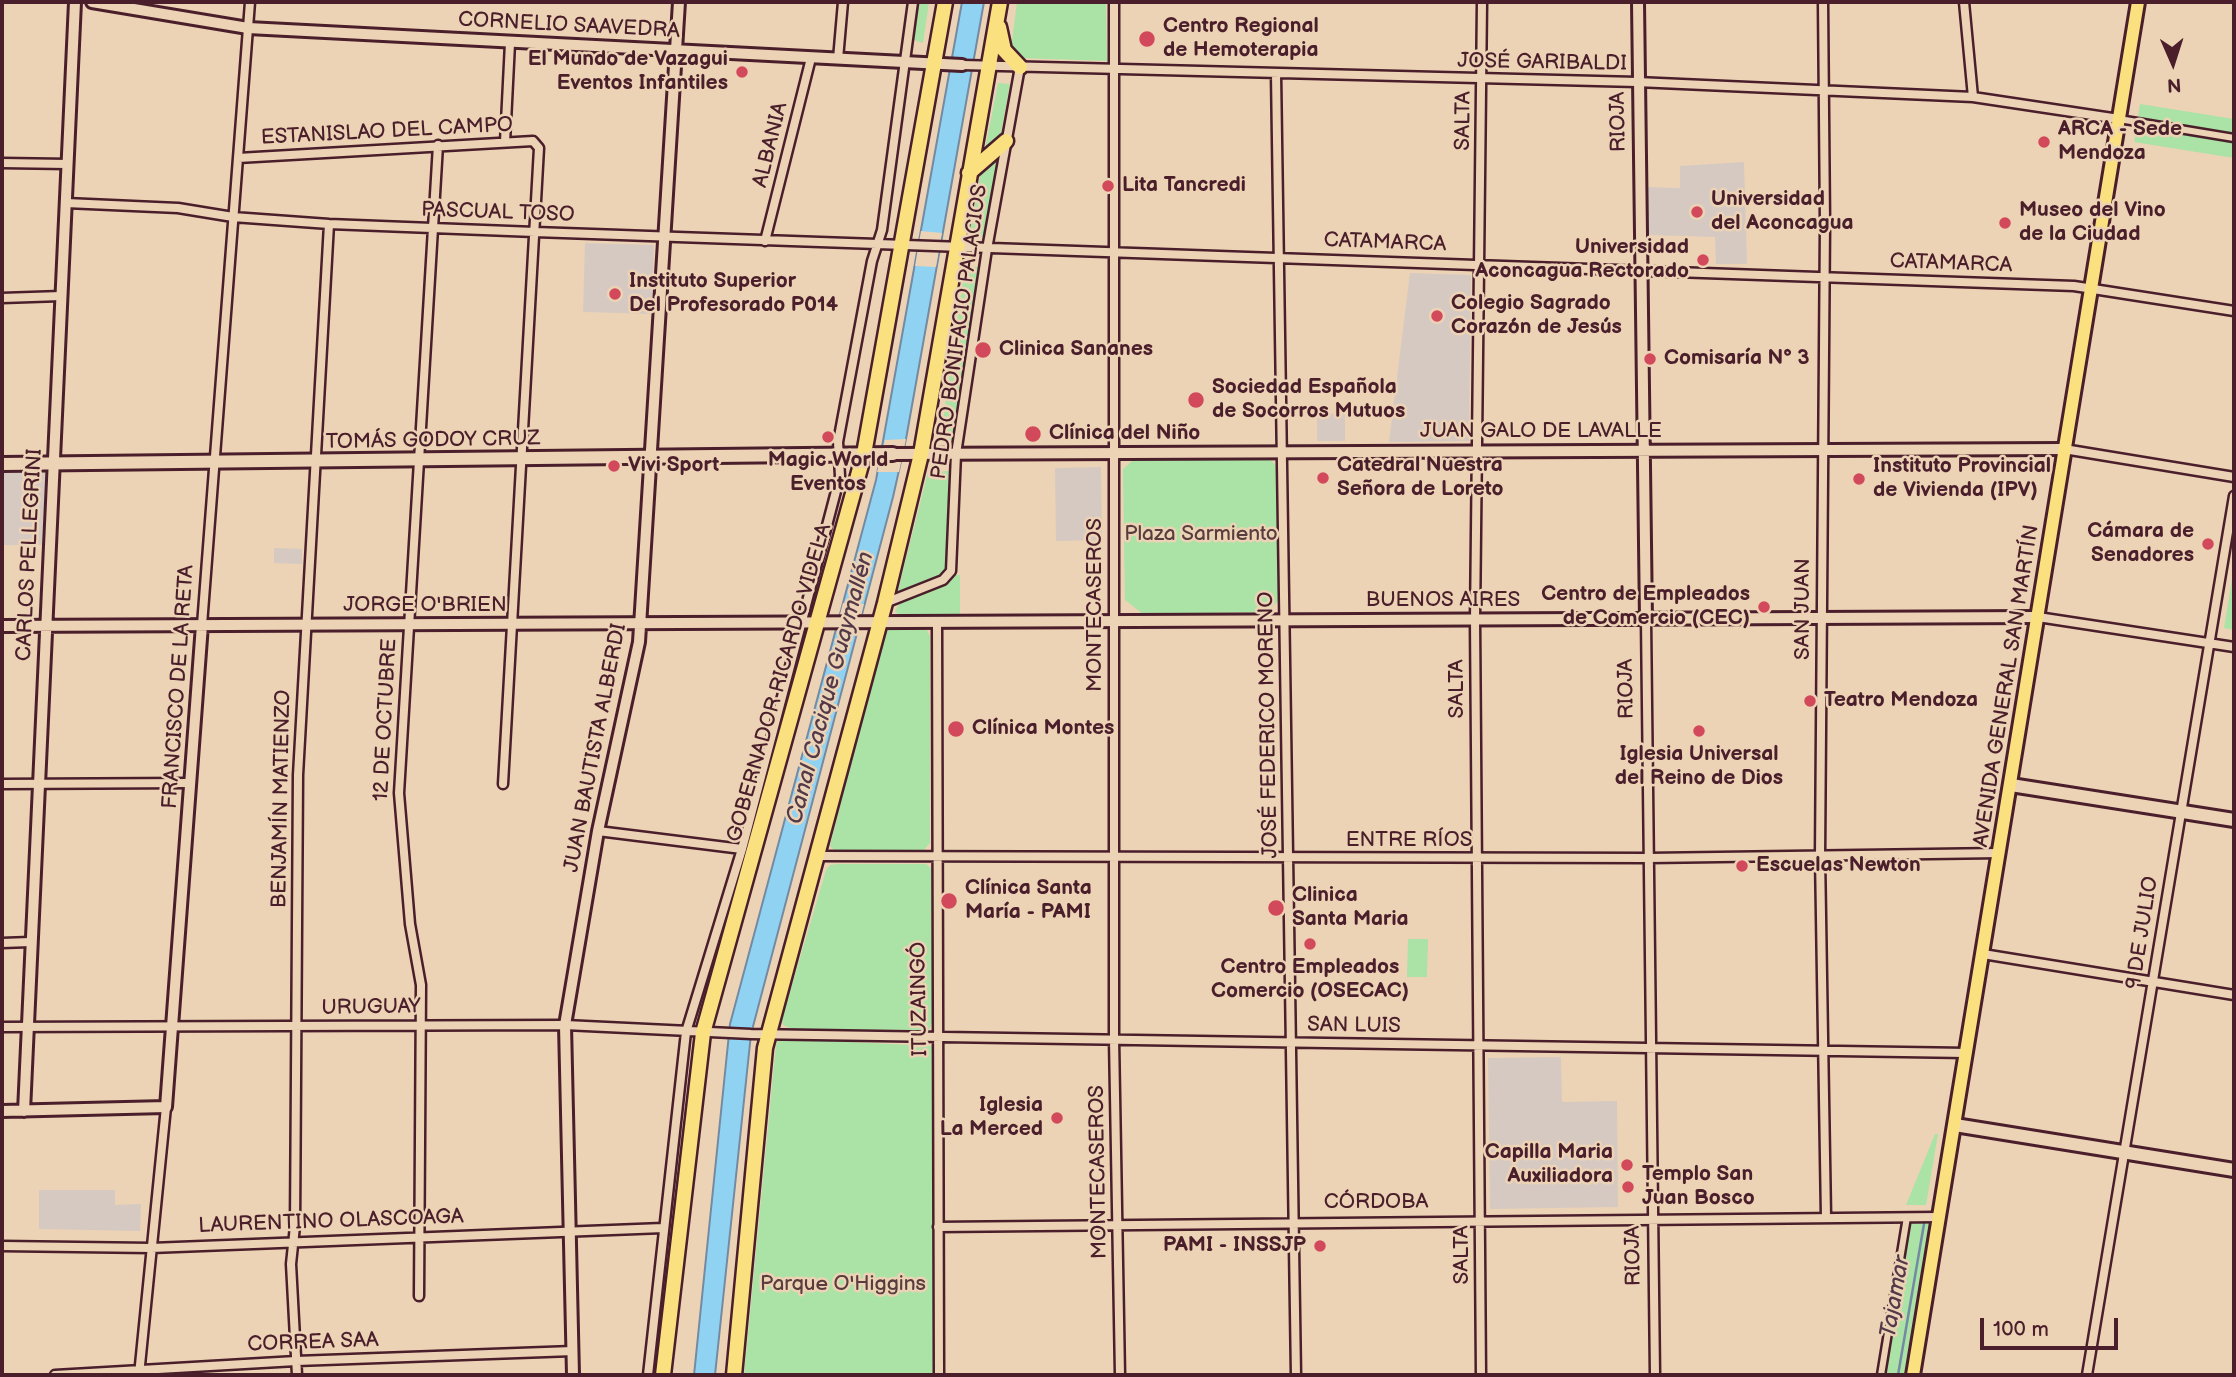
<!DOCTYPE html>
<meta charset="utf-8">
<style>
body{margin:0}
#map{position:relative;width:2236px;height:1377px;overflow:hidden;background:#edd3b5;font-family:"Balsamiq Sans",sans-serif}
canvas{display:block}
.frame{position:absolute;inset:0;border:4px solid #4a1f2b;pointer-events:none}
.north{position:absolute;left:2138px;top:28px;width:70px;height:70px;-webkit-text-stroke:5px #edd3b5;paint-order:stroke;rotate:177deg;font-size:19px;font-weight:700;line-height:28px;text-align:center;color:#4a1f2b}
.north::after{content:'';display:block;margin:auto;width:24px;height:32px;background:#4a1f2b;clip-path:polygon(50% 0,100% 100%,50% 72%,0 100%)}
.scale{position:absolute;left:1980px;top:1318px;width:138px;height:32px;box-sizing:border-box;border:4px solid #4a1f2b;border-top:0;padding-left:9px;font-size:21px;line-height:24px;white-space:nowrap;color:#4a1f2b;-webkit-text-stroke:5px #edd3b5;paint-order:stroke}
</style>
<div id="map">
<canvas width="2236" height="1377"></canvas>
<div class="frame"></div>
<div class="north">N</div>
<div class="scale">100 m</div>
</div>
<script>
const c = document.querySelector('canvas').getContext('2d');
c.lineJoin = 'round';
function paint(path, color) { c.fillStyle = color; c.fill(path, 'evenodd'); }
const shape = rows => new Path2D(rows.map(r => 'M' + r).join(''));
function trace(path, color, width, dash) { c.strokeStyle = color; c.lineWidth = width; c.lineCap = dash ? 'butt' : 'round'; c.setLineDash(dash || []); c.stroke(path); }
function write(font, color, halo, rows, align = 'center') {
  c.font = font + ' "Balsamiq Sans",sans-serif'; c.lineWidth = 5; c.setLineDash([]); c.textBaseline = 'middle'; c.strokeStyle = halo; c.fillStyle = color; for (const [text, x, y, turn = 0] of rows) {
    c.save(); c.translate(x, y); c.rotate((+turn || 0) * Math.PI / 180); c.textAlign = isNaN(turn) ? turn : align; if (halo) c.strokeText(text, 0, 0); c.fillText(text, 0, 0); c.restore();
  }
}
paint(shape([
 [1744,162,1747,264,1716,264,1715,237,1648,235,1647,187,1680,188,1680,166],
 [585,243,654,245,652,314,583,312],
 [1410,273,1471,275,1469,441,1389,442],
 [1345,413,1345,441,1317,441,1317,414],
 [46,467,42,545,2,545,2,468],
 [1101,467,1102,540,1056,541,1055,468],
 [274,548,302,549,302,564,274,563],
 [1561,1057,1562,1102,1617,1101,1618,1207,1490,1209,1488,1058],
 [39,1190,115,1190,115,1205,141,1204,140,1231,39,1229]
]), '#d5c9c2');
paint(shape([
 [918,2,929,2,923,43,914,40],
 [1017,2,1106,2,1107,61,1020,58,1011,49],
 [998,83,1010,84,1001,133,985,149],
 [2140,104,2234,119,2234,158,2134,142],
 [997,160,984,237,969,236,981,171],
 [965,266,978,267,953,440,940,441],
 [1268,457,1278,468,1280,599,1268,612,1143,614,1125,600,1123,469,1134,459],
 [950,471,945,571,937,578,897,594,928,472],
 [2234,567,2234,630,2224,628],
 [955,575,960,575,960,615,899,615,895,611,901,601,943,585],
 [890,629,921,629,927,630,930,637,930,843,923,851,834,850,830,846,884,632],
 [838,864,926,864,931,868,933,1020,929,1030,792,1029,783,1025,782,1019,826,870,830,865],
 [1408,939,1428,939,1427,977,1407,977],
 [787,1039,933,1046,935,1375,744,1375,776,1045,778,1041],
 [1935,1134,1938,1134,1926,1205,1906,1205],
 [1907,1217,1939,1217,1913,1375,1881,1375]
]), '#abe2a5');
const water = shape([
 [962,2,984,2,906,439,893,497,751,1034,715,1375,694,1375,730,1024,876,480,962,2]
]);
paint(water, '#90d2f2');
trace(water, '#748aa2', 2);
paint(shape([
 [921,231,942,233,936,267,915,266],
 [906,439,899,472,877,472,885,440],
 [843,603,864,604,858,628,836,629]
]), '#edd3b5');
trace(shape([
 [1898,1375,1924,1224]
]), '#748aa2', 2.5);
const pedestrian = shape([
 [2119,119,2234,138],
 [1881,1375,1907,1217]
]);
const minor = shape([
 [1114,2,1114,1039,1120,1375],
 [1823,2,1825,224,1820,856,1826,1217],
 [1964,2,1973,97],
 [838,59,843,2],
 [962,65,1637,82,1973,97,2119,119],
 [1276,74,1296,1375],
 [505,142,510,43],
 [238,158,533,141,539,148,503,784],
 [2,163,68,164],
 [66,203,178,208,233,217,329,224,535,232,2074,286,2234,311],
 [765,241,811,58],
 [2,298,61,296],
 [2064,449,2234,477],
 [885,603,943,580,951,571,956,454,987,249,1020,67],
 [2038,617,2234,647],
 [1646,620,1655,1375],
 [937,622,939,1375],
 [202,625,250,2],
 [2,784,190,783],
 [598,831,742,849],
 [818,856,1649,858,2000,853],
 [2,943,30,942],
 [1983,954,2234,995],
 [2,1027,565,1025,751,1034,1967,1053],
 [938,1227,1939,1217],
 [2,1246,151,1248,663,1228],
 [419,1296,421,985,410,924,399,793,438,145],
 [55,1375,296,1361,573,1351],
 [139,1375,166,1107],
 [297,1375,291,1264,295,1226,298,775,329,224],
 [648,1375,686,1032,742,849,840,476,838,442,872,261,882,230,913,2],
 [1481,1375,1475,620,1482,2],
 [2087,1375,2234,496]
]);
const tertiary = shape([
 [92,2,248,28,962,65],
 [1638,2,1646,620],
 [893,454,2064,449],
 [2,626,2038,617],
 [2,1111,166,1107,202,625],
 [24,1111,75,2],
 [573,1375,565,1025,598,831,639,642,679,2]
]);
const secondary = shape([
 [2,464,893,454],
 [2011,785,2234,820],
 [1955,1125,2234,1170]
]);
const primary = shape([
 [1913,1375,2138,2]
]);
const trunk = shape([
 [999,27,1004,50,1020,67],
 [969,173,1006,141],
 [663,1375,703,1033,864,454,945,2],
 [734,1375,765,1048,885,603,921,454,1000,2]
]);
trace(pedestrian, '#4a1f2b', 11);
trace(minor, '#4a1f2b', 13);
trace(tertiary, '#4a1f2b', 16);
trace(secondary, '#4a1f2b', 18);
trace(primary, '#4a1f2b', 18);
trace(trunk, '#4a1f2b', 19);
trace(pedestrian, '#edd3b5', 6);
trace(minor, '#edd3b5', 8);
trace(tertiary, '#edd3b5', 10);
trace(secondary, '#edd3b5', 12);
trace(primary, '#fbe080', 12);
trace(trunk, '#fbe080', 14);
for (const [x, y, r, color] of [
 [1147,39,9,"#d1495b"],
 [742,72,7,"#d1495b"],
 [2044,142,7,"#d1495b"],
 [1108,186,7,"#d1495b"],
 [1697,212,7,"#d1495b"],
 [2005,223,7,"#d1495b"],
 [1703,260,7,"#d1495b"],
 [615,294,7,"#d1495b"],
 [1437,316,7,"#d1495b"],
 [983,350,9,"#d1495b"],
 [1650,359,7,"#d1495b"],
 [1196,400,9,"#d1495b"],
 [1033,434,9,"#d1495b"],
 [828,437,7,"#d1495b"],
 [614,466,7,"#d1495b"],
 [1323,478,7,"#d1495b"],
 [1859,479,7,"#d1495b"],
 [2208,544,7,"#d1495b"],
 [1764,607,7,"#d1495b"],
 [1810,701,7,"#d1495b"],
 [956,729,9,"#d1495b"],
 [1699,731,7,"#d1495b"],
 [1742,866,7,"#d1495b"],
 [949,901,9,"#d1495b"],
 [1276,908,9,"#d1495b"],
 [1310,944,7,"#d1495b"],
 [1057,1118,7,"#d1495b"],
 [1627,1165,7,"#d1495b"],
 [1628,1187,7,"#d1495b"],
 [1320,1246,7,"#d1495b"]
]) { const dot = new Path2D(); dot.arc(x, y, r, 0, 2 * Math.PI); c.fillStyle = color; c.fill(dot); trace(dot, '#edd3b5', 2.5); }
write('21px', '#4a1f2b', '#edd3b5', [
 ["CORNELIO SAAVEDRA",569,26,3],
 ["JOSÉ GARIBALDI",1542,63,1],
 ["SALTA",1464,121,-89],
 ["RIOJA",1619,122,-91],
 ["ESTANISLAO DEL CAMPO",387,132,-3],
 ["ALBANIA",771,145,-76],
 ["PASCUAL TOSO",498,213,2],
 ["CATAMARCA",1385,243,2],
 ["CATAMARCA",1951,264,2],
 ["PEDRO BONIFACIO PALACIOS",960,332,-82],
 ["JUAN GALO DE LAVALLE",1541,432],
 ["TOMÁS GODOY CRUZ",433,441,-1],
 ["CARLOS PELLEGRINI",30,555,-87],
 ["BUENOS AIRES",1443,601],
 ["MONTECASEROS",1096,605,-90],
 ["JORGE O'BRIEN",425,606],
 ["SAN JUAN",1804,609,-90],
 ["GOBERNADOR RICARDO VIDELA",780,683,-74],
 ["AVENIDA GENERAL SAN MARTÍN",2007,686,-81],
 ["FRANCISCO DE LA RETA",179,687,-86],
 ["SALTA",1458,689,-90],
 ["RIOJA",1627,689,-91],
 ["12 DE OCTUBRE",386,720,-87],
 ["JOSÉ FEDERICO MORENO",1269,725,-91],
 ["JUAN BAUTISTA ALBERDI",596,748,-79],
 ["BENJAMÍN MATIENZO",282,799,-89],
 ["ENTRE RÍOS",1409,841],
 ["9 DE JULIO",2143,933,-81],
 ["ITUZAINGÓ",920,999,-91],
 ["URUGUAY",371,1008,-1],
 ["SAN LUIS",1354,1026,1],
 ["MONTECASEROS",1099,1172,-91],
 ["CÓRDOBA",1376,1203],
 ["LAURENTINO OLASCOAGA",331,1222,-2],
 ["SALTA",1463,1255,-90],
 ["RIOJA",1634,1256,-91],
 ["CORREA SAA",313,1343,-2]
]);
write('bold 21px', '#4a1f2b', '#edd3b5', [
 ["Centro Regional",1163,27],
 ["de Hemoterapia",1163,51],
 ["El Mundo de Vazagui",728,60,"right"],
 ["Eventos Infantiles",728,84,"right"],
 ["ARCA - Sede",2058,130],
 ["Mendoza",2058,154],
 ["Lita Tancredi",1122,186],
 ["Universidad",1711,200],
 ["del Aconcagua",1711,224],
 ["Museo del Vino",2019,211],
 ["de la Ciudad",2019,235],
 ["Universidad",1689,248,"right"],
 ["Aconcagua Rectorado",1689,272,"right"],
 ["Instituto Superior",629,282],
 ["Del Profesorado P014",629,306],
 ["Colegio Sagrado",1451,304],
 ["Corazón de Jesús",1451,328],
 ["Clinica Sananes",999,350],
 ["Comisaría Nº 3",1664,359],
 ["Sociedad Española",1212,388],
 ["de Socorros Mutuos",1212,412],
 ["Clínica del Niño",1049,434],
 ["Magic World",828,461,"center"],
 ["Eventos",828,485,"center"],
 ["Vivi Sport",628,466],
 ["Catedral Nuestra",1337,466],
 ["Señora de Loreto",1337,490],
 ["Instituto Provincial",1873,467],
 ["de Vivienda (IPV)",1873,491],
 ["Cámara de",2194,532,"right"],
 ["Senadores",2194,556,"right"],
 ["Centro de Empleados",1750,595,"right"],
 ["de Comercio (CEC)",1750,619,"right"],
 ["Teatro Mendoza",1824,701],
 ["Clínica Montes",972,729],
 ["Iglesia Universal",1699,755,"center"],
 ["del Reino de Dios",1699,779,"center"],
 ["Escuelas Newton",1756,866],
 ["Clínica Santa",965,889],
 ["María - PAMI",965,913],
 ["Clinica",1292,896],
 ["Santa Maria",1292,920],
 ["Centro Empleados",1310,968,"center"],
 ["Comercio (OSECAC)",1310,992,"center"],
 ["Iglesia",1043,1106,"right"],
 ["La Merced",1043,1130,"right"],
 ["Capilla Maria",1613,1153,"right"],
 ["Auxiliadora",1613,1177,"right"],
 ["Templo San",1642,1175],
 ["Juan Bosco",1642,1199],
 ["PAMI - INSSJP",1306,1246,"right"]
], 'left');
write('21px', '#593c3d', '#edd3b5', [
 ["Plaza Sarmiento",1201,535],
 ["Parque O'Higgins",843,1285]
]);
write('italic 23px', '#543a49', '#edd3b5', [
 ["Canal Cacique Guaymallén",831,688,-75],
 ["Tajamar",1896,1297,-80]
]);
</script>
